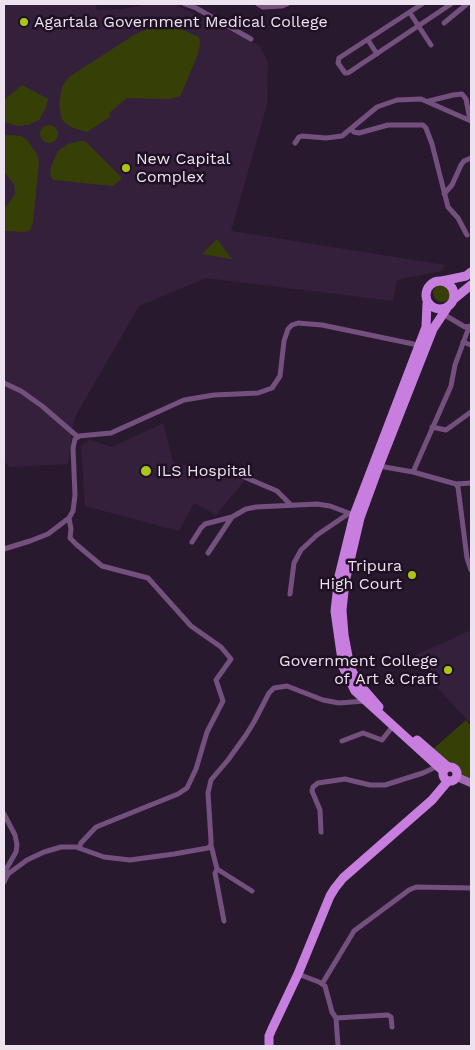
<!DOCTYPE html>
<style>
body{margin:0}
#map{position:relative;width:475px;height:1050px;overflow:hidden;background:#29192e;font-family:"Work Sans",sans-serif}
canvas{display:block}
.frame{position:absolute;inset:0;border:5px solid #ede2f0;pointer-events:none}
</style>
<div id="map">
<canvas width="475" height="1050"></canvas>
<div class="frame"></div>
</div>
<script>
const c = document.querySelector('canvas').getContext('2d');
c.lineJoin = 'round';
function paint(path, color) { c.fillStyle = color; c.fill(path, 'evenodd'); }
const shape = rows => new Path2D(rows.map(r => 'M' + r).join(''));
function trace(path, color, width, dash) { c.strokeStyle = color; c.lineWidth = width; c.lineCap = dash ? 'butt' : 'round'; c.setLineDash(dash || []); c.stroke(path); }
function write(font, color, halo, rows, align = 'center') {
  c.font = font + ' "Work Sans",sans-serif'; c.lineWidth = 5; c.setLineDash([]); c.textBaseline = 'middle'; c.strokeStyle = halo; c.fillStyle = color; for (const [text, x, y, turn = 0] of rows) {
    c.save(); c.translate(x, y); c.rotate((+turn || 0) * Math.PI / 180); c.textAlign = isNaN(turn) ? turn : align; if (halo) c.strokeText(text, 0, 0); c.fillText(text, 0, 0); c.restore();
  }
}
paint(shape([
 [4,4,96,4,97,10,123,9,146,4,174,4,259,45,268,62,267,105,231,231,445,265,441,271,397,280,393,301,206,278,139,306,76,415,73,423,68,464,10,467,4,461],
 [163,423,173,462,245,480,216,515,194,503,179,531,85,506,81,446,89,440,112,447],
 [471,630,471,724,434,684,414,656]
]), '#35203b');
paint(shape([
 [156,25,172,25,199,37,200,43,198,54,183,90,180,96,170,99,127,98,109,113,110,117,87,132,73,128,64,122,61,117,59,104,62,87,69,77,134,35],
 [22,85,48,99,46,107,39,120,28,125,17,126,4,122,4,100],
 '40 134a9 9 0 1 1 18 0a9 9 0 1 1-18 0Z',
 [7,135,21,136,27,140,37,154,39,162,33,222,30,230,25,232,4,231,4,210,15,194,14,184,4,172,4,136],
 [80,141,85,141,122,178,113,186,54,180,52,179,50,173,52,164,58,151,68,144],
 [217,239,232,259,202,254],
 '433 293a9 9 0 1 1 18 0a9 9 0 1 1-18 0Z',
 [466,720,471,726,471,780,452,771,431,751]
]), '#364006');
trace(shape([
 [185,4,196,8,251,39],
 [258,4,263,7,282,6,287,4],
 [422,4,339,58,338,63,345,73,348,73,451,4],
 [410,13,431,45],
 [444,23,467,4],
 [368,40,377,54],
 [429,101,453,95,462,94,466,99,470,120],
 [351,129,354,132,359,133,388,125,423,125,426,128,432,144,448,207,458,218,467,235],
 [295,143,299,137,302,136,326,138,342,136,377,107,397,100,421,99,471,121],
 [444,194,452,185,461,165,464,161,471,158],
 [443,314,465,327,471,326],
 [463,342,471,345],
 [4,383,21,391,42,406,78,437],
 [432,427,446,430,471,412],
 [379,466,413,472,456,484,458,487,467,558,471,570],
 [413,472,451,386,455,365,469,327],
 [242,476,277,491,291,505],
 [456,484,471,483],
 [69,518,71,529,70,538,77,545,102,566,148,578,191,626,221,647,231,659,216,680,223,701,207,732,196,769,187,788,178,794,96,827,81,843,79,848],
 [192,542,201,528,205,524,232,517],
 [4,549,30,541,48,534,69,518,73,511,75,495,73,448,75,439,79,436,111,433,184,400,214,395,258,393,272,388,280,376,284,341,288,329,292,325,298,323,322,325,418,345],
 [208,553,232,517,246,509,256,507,317,504,330,506,354,515],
 [290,594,294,563,301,550,317,535,348,514],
 [342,741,363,733,382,740,393,726],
 [4,814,15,835,17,845,16,852,4,873],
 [321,832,320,810,312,791,313,787,318,783,345,779,370,785,385,785,423,773,438,766],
 [211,845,217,869,252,891],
 [217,869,215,873,224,921],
 [4,882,8,874,27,860,44,852,61,847,76,847,104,857,130,860,174,854,208,848,211,845,211,840,208,793,211,780,228,760,246,735,254,722,269,693,274,688,287,686,323,700,339,703,365,701],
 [298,974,319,982,325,986,332,1012,336,1018,338,1046],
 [322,984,354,931,409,890,416,887,471,888],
 [336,1018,388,1015,391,1017,392,1027]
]), '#74507e', 5);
trace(shape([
 [457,777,471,783]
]), '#a36ab5', 8);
trace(shape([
 '426 295a14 14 0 1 1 28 0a14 14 0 1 1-28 0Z',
 [442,281,466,276,471,272],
 [454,299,471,285],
 [427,303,426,327,354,515,339,576,335,611,343,667,355,691,443,771],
 [379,707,359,684,350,667,344,635,342,610,345,582,360,518,379,466,433,329,447,308],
 [417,740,448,767],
 '443 774a7 7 0 1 1 14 0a7 7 0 1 1-14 0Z',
 [269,1046,269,1036,272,1029,298,974,330,896,335,888,343,878,432,800,448,781]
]), '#c87edf', 9);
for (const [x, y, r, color] of [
 [24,22,5,"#aac717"],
 [126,168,5,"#aac717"],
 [146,471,6,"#aac717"],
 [412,575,5,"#aac717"],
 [448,670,5,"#aac717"]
]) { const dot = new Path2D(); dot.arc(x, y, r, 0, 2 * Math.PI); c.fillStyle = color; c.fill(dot); trace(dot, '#1f1024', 2); }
write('16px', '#ede2f0', '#1f1024', [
 ["Agartala Government Medical College",34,22],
 ["New Capital",136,159],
 ["Complex",136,177],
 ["ILS Hospital",157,471],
 ["Tripura",402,566,"right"],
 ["High Court",402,584,"right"],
 ["Government College",438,661,"right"],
 ["of Art & Craft",438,679,"right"]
], 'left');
</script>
